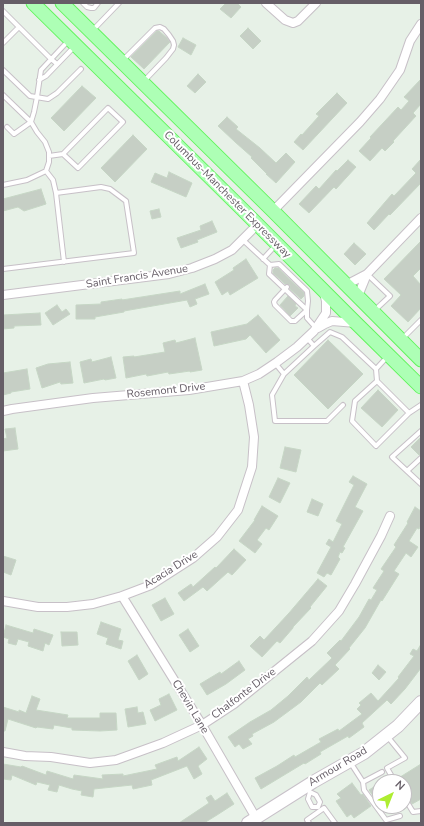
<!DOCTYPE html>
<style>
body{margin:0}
#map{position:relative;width:424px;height:826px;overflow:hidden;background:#e7f1e7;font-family:"Nunito Sans",sans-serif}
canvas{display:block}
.frame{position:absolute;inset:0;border:4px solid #665e67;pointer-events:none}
.north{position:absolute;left:372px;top:774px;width:40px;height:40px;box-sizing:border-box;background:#fff;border:1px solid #c2bfc2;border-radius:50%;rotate:43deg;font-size:11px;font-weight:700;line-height:16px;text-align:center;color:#665e67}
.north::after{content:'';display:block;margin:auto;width:14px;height:18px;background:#aeed31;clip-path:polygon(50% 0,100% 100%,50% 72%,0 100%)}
</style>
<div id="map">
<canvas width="424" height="826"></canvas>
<div class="frame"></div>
<div class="north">N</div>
</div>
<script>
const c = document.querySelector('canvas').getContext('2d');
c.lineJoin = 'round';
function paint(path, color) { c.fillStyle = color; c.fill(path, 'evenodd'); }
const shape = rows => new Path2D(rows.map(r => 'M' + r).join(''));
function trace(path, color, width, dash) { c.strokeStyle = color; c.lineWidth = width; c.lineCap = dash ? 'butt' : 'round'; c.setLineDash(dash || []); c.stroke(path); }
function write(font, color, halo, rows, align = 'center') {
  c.font = font + ' "Nunito Sans",sans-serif'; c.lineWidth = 4; c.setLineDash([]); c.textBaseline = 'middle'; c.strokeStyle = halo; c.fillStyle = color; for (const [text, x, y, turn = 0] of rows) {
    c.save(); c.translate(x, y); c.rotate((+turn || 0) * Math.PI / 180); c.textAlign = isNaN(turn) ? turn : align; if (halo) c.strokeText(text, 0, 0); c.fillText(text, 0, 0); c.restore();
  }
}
const building = shape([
 [226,3,237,3,241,7,231,18,220,9,226,3],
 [248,28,261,41,253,49,240,36,248,28],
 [157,31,159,31,167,38,170,42,144,69,131,57,157,31],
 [183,38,196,45,191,55,178,47,183,38],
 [198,74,206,82,195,93,187,86,198,74],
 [421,79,421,104,413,113,416,116,393,141,394,142,385,151,382,148,370,161,359,151,371,138,370,137,398,107,401,110,409,101,404,97,421,79],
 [82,86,96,98,64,131,51,118,82,86],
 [337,93,347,103,303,150,294,142,301,134,302,135,319,116,316,114,337,93],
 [227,117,238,127,236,129,260,148,276,163,286,153,295,162,276,183,266,174,267,174,251,158,252,157,235,142,218,126,227,117],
 [133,135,147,149,115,182,101,168,133,135],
 [421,159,421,183,390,215,389,214,374,230,367,223,392,194,394,196,416,173,412,169,421,159],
 [348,160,356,167,336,189,334,187,309,213,299,204,316,186,319,189,336,170,337,171,348,160],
 [169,172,192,183,186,197,151,182,155,173,167,178,169,172],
 [41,189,46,204,24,211,18,207,3,211,3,199,41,189],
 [159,209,161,217,152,219,150,211,159,209],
 [212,221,217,232,197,240,198,242,181,248,177,238,201,230,200,226,212,221],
 [421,241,421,268,413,276,421,285,421,308,408,322,391,306,401,295,384,279,421,241],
 [354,243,366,254,355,265,344,254,354,243],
 [246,259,258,278,230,295,228,291,222,295,215,282,234,270,233,268,246,259],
 [275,268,278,268,304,293,304,296,301,299,290,289,290,285,287,284,285,284,273,273,273,270,275,268],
 [205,284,209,294,195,299,197,304,190,307,187,300,124,311,124,312,95,317,95,319,76,319,76,305,101,304,101,302,122,299,122,300,180,291,180,294,205,284],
 [288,296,296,304,295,306,298,308,290,316,280,305,288,296],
 [57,305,62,312,66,309,70,314,53,325,45,313,57,305],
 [40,313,41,325,14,326,14,328,3,329,3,315,40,313],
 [258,315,280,340,266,353,250,335,246,339,214,346,211,332,247,324,258,315],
 [195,338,202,370,190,372,190,371,169,374,168,372,147,376,146,374,126,378,123,357,134,356,134,357,165,352,163,343,175,340,176,343,195,338],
 [328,340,363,374,328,409,294,375,328,340],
 [111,357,116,378,105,380,104,379,84,383,80,362,91,359,92,362,111,357],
 [70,362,73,383,61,384,60,382,42,388,36,368,48,364,70,362],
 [27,369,30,389,11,392,11,393,3,395,3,373,27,369],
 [378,390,398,410,382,427,361,408,378,390],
 [15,428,18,449,3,451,3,439,7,438,5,429,15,428],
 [421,437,421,455,419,455,411,447,421,437],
 [285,447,301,450,296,472,280,468,285,447],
 [353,476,367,484,355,507,363,511,343,547,345,548,342,553,340,552,338,557,340,559,331,575,327,573,324,577,317,573,331,547,326,544,329,539,333,542,342,524,336,521,354,485,349,482,353,476],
 [278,478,290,483,280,503,269,497,278,478],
 [312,499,323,504,318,516,307,512,312,499],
 [262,506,278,516,269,530,266,528,257,540,262,544,255,553,239,541,255,520,254,520,262,506],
 [415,507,421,511,421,525,419,529,417,528,409,541,418,547,411,557,406,553,394,571,399,574,382,601,381,600,365,628,349,648,350,649,335,665,339,669,322,685,320,683,301,702,274,722,252,734,253,736,248,739,252,744,243,749,239,744,235,747,228,737,250,722,271,710,288,696,307,677,309,680,332,658,327,653,340,640,341,641,359,617,369,599,371,600,377,590,373,588,384,571,381,569,396,547,394,545,408,523,407,522,415,507],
 [234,549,246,560,232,575,228,572,207,591,203,587,184,601,178,593,191,584,193,587,215,567,216,568,234,549],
 [3,556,16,560,11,575,3,572,3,556],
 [318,579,327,586,310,607,311,608,293,627,293,628,280,643,277,641,262,657,250,646,260,636,264,640,289,613,318,579],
 [165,598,174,614,161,621,152,605,165,598],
 [101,622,121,629,118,640,123,641,121,649,106,644,108,638,97,634,101,622],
 [6,625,33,633,34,629,53,635,49,645,45,643,43,651,28,646,29,642,18,639,16,645,8,643,9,639,3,637,6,625],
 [188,629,199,646,190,652,179,635,188,629],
 [61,632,77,632,78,645,62,646,61,632],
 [421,644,421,668,405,689,391,704,387,700,362,723,364,727,349,738,348,736,320,752,321,754,305,764,304,763,261,789,255,778,277,766,294,755,295,757,321,742,319,739,338,729,339,731,362,714,357,709,361,705,359,703,371,693,378,701,399,678,398,677,414,656,410,654,413,649,417,651,421,644],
 [137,655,148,674,139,680,128,661,137,655],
 [239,661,245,670,226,684,207,695,200,684,220,672,221,674,239,661],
 [378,665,386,672,379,680,372,673,378,665],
 [169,694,177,710,155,721,150,710,161,705,159,699,169,694],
 [32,696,40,699,36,710,68,715,67,718,100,718,100,713,116,713,117,730,100,731,72,730,72,728,54,725,53,729,37,727,36,728,8,719,5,731,3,731,3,707,19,712,19,710,26,713,32,696],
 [137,707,138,713,143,712,146,724,128,727,125,709,137,707],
 [199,747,207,759,198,766,202,774,194,779,187,766,151,780,152,785,133,789,132,785,94,789,93,797,81,795,82,791,72,789,59,785,57,792,48,790,50,785,37,782,36,785,12,775,11,780,3,779,3,764,21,767,22,766,46,775,47,771,73,779,74,775,103,779,102,775,123,774,123,776,157,769,155,765,177,757,178,761,199,747],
 [421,764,421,799,412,804,404,791,404,782,398,782,397,779,421,764],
 [352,783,361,795,363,794,371,806,354,818,351,814,347,817,336,801,341,798,337,794,352,783],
 [380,783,380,806,369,790,380,783],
 [227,793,234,804,217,815,204,823,179,823,209,803,206,798,211,795,215,801,227,793]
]);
paint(building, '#c6cfc5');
trace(building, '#c6d6c5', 1);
const lane = shape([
 [83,3,87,7,91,8,94,8,98,3],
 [3,11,51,59,57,64],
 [93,30,119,3],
 [3,43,19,27],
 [123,60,155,28,160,27,164,29,169,35,173,41,174,45,173,49,166,58,144,81],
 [3,70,30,96,48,99,57,93,81,69],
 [39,80,46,76,75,46],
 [3,95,31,122,14,134,7,127],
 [49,156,63,154,78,168,123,122,108,108,63,154],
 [3,185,27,180,46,171],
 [243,240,270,265,269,274,307,310,307,318,316,328],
 [263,259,275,246],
 [64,262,56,193,53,180,46,171,49,162,49,152,45,142,37,132,31,122,34,112,37,97,41,70,69,40],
 [270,265,279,264,307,291,308,301,307,310,295,321,291,321,275,305,274,302,275,300,287,287],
 [3,269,134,253,126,201,110,189,101,187,56,193],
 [367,274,390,296,375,310],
 [307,338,314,346,284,374,272,395,275,421,327,421,343,405],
 [403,338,421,320],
 [314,346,330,332,342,337,376,369],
 [387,357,376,369,377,381,409,413,421,405],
 [275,363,284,374],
 [377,381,355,401,352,421,376,446,409,413],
 [421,431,392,457,421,484],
 [407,471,421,458],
 [387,736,405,758,387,768,395,782],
 [350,762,363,782,364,790,386,820,400,816],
 [363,782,382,772],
 [306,787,310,792,316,795,320,802,318,807,312,807,308,799,310,792],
 [404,797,413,812,421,811],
 [309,823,307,820,324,808,335,823]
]);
const street = shape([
 [266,3,285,20,293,23,298,21,316,3],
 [273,211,360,122,380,99,400,70,410,41,421,24],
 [346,285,367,274,421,218],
 [3,295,169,274,192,268,215,259,232,250,257,225],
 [358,296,367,274],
 [318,328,325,324,332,321,356,323],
 [3,411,12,409,93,398,189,390,243,381,259,374,277,362,297,347,314,331,326,313,326,301,324,293],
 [122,596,202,725,256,818],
 [3,601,38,607,67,607,93,604,122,596,151,585,193,558,217,537,238,510,252,467,254,437,249,405,243,381],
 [3,752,25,756,51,757,90,763,116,760,163,743,202,725,234,704,312,641,339,611,355,584,381,536,390,516]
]);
const secondary = shape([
 [248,823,313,782,364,753,398,726,421,702]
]);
const primary = shape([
 [33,3,241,208,356,323,421,387],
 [62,3,273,211,421,360]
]);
trace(lane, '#c7c0c7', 6);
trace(street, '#c7c0c7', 10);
trace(secondary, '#c8c1c9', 14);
trace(primary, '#60f45c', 15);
trace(lane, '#fff', 4);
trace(street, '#fff', 8);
trace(secondary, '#fff', 12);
trace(primary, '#adffb5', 13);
write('11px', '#665e67', '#fff', [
 ["Columbus-Manchester Expressway",227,195,45],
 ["Saint Francis Avenue",137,277,-9],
 ["Rosemont Drive",166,391,-6],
 ["Acacia Drive",171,570,-32],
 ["Chalfonte Drive",244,694,-37],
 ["Chevin Lane",190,707,59],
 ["Armour Road",338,767,-31]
]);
</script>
